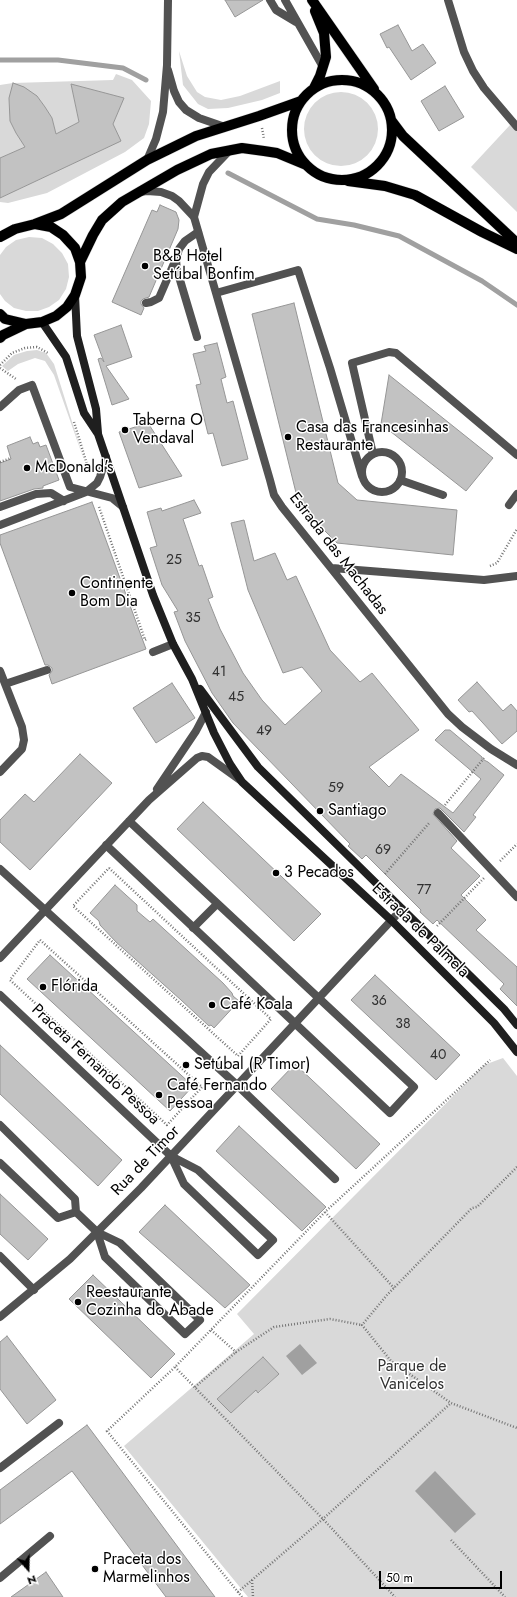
<!DOCTYPE html>
<meta charset="utf-8">
<style>
body{margin:0}
#map{position:relative;width:517px;height:1597px;overflow:hidden;background:#fff;font-family:Jost,sans-serif}
canvas{display:block}
.north{position:absolute;left:8px;top:1549px;width:40px;height:40px;-webkit-text-stroke:3px #fff;paint-order:stroke;rotate:160deg;font-size:11px;font-weight:700;line-height:16px;text-align:center;color:#000}
.north::after{content:'';display:block;margin:auto;width:14px;height:18px;background:#000;clip-path:polygon(50% 0,100% 100%,50% 72%,0 100%)}
.scale{position:absolute;left:379px;top:1571px;width:123px;height:18px;box-sizing:border-box;border:2px solid #000;border-top:0;padding-left:5px;font-size:12px;line-height:14px;white-space:nowrap;color:#000;-webkit-text-stroke:3px #fff;paint-order:stroke}
</style>
<div id="map">
<canvas width="517" height="1597"></canvas>
<div class="north">N</div>
<div class="scale">50 m</div>
</div>
<script>
const c = document.querySelector('canvas').getContext('2d');
c.lineJoin = 'round';
function paint(path, color) { c.fillStyle = color; c.fill(path, 'evenodd'); }
const shape = rows => new Path2D(rows.map(r => 'M' + r).join(''));
function trace(path, color, width, dash) { c.strokeStyle = color; c.lineWidth = width; c.lineCap = dash ? 'butt' : 'round'; c.setLineDash(dash || []); c.stroke(path); }
function write(font, color, halo, rows, align = 'center') {
  c.font = font + ' Jost,sans-serif'; c.lineWidth = 3; c.setLineDash([]); c.textBaseline = 'middle'; c.strokeStyle = halo; c.fillStyle = color; for (const [text, x, y, turn = 0] of rows) {
    c.save(); c.translate(x, y); c.rotate((+turn || 0) * Math.PI / 180); c.textAlign = isNaN(turn) ? turn : align; if (halo) c.strokeText(text, 0, 0); c.fillText(text, 0, 0); c.restore();
  }
}
paint(shape([
 [179,51,187,76,197,92,205,97,221,100,240,96,280,81,280,93,262,100,228,108,208,109,198,104,183,85],
 [116,74,132,80,151,101,149,124,144,138,125,152,47,193,8,203,0,202,0,198,120,141,113,124,123,98,71,84,79,122,56,134,52,118,45,107,37,96,9,98,10,121,16,133,25,147,0,158,0,85,13,83,113,80],
 '304 129a37 37 0 1 1 74 0a37 37 0 1 1-74 0Z',
 [510,125,517,132,517,212,471,167],
 [29,237,42,238,53,244,62,253,68,264,69,277,66,289,59,300,49,307,38,311,26,311,14,308,5,301,0,294,0,255,6,247,16,240],
 [37,350,46,353,54,364,84,460,54,375,45,361,35,358,18,364,8,371,2,366,14,355,27,351],
 [503,1058,517,1076,517,1597,248,1597,124,1446,254,1334,237,1314,484,1065],
 [263,1357,279,1374,259,1393,256,1390,231,1413,217,1399]
]), '#d9d9d9');
paint(shape([
 [300,1344,317,1363,302,1375,286,1356],
 [435,1471,476,1514,455,1533,415,1491]
]), '#a0a0a0');
trace(shape([
 [0,60,58,60,123,68,146,80],
 [228,173,317,219,354,225,399,236,482,281,517,305]
]), '#a0a0a0', 5);
const building = shape([
 [225,0,263,0,235,17,225,0],
 [398,25,412,51,423,44,436,63,411,80,389,47,387,48,380,34,398,25],
 [13,83,24,87,37,96,45,107,52,118,56,134,79,122,71,84,124,98,113,124,121,141,0,198,0,158,25,147,16,133,10,121,9,98,13,83],
 [445,86,464,117,439,131,421,101,445,86],
 [160,205,176,212,179,220,178,229,149,297,143,299,141,301,141,304,144,308,141,315,112,302,152,210,157,212,160,205],
 [294,303,338,483,357,500,457,510,453,555,337,543,299,505,252,314,294,303],
 [121,325,132,357,106,366,129,399,112,405,98,359,101,358,104,362,94,335,121,325],
 [217,343,226,377,221,379,227,403,233,401,248,459,222,466,213,433,208,434,196,385,201,384,193,354,206,351,204,346,217,343],
 [389,375,493,458,466,491,381,424,389,375],
 [148,423,182,476,139,488,119,432,148,423],
 [30,437,33,444,38,442,40,447,46,445,59,480,43,486,43,488,34,489,0,501,0,463,11,459,7,446,30,437],
 [194,500,201,513,183,519,199,566,202,565,213,597,208,599,220,629,243,673,262,700,285,725,322,691,302,667,283,673,248,590,231,523,244,520,254,561,275,553,287,580,296,576,330,650,360,682,372,673,419,730,369,767,389,787,401,774,453,813,481,779,435,740,445,730,450,730,482,757,482,759,488,762,504,775,473,815,476,817,464,832,440,808,435,809,433,814,457,841,451,848,480,876,461,895,486,920,476,930,517,967,517,1006,500,989,504,984,437,920,433,924,420,912,421,910,366,855,362,859,348,846,350,844,233,723,212,693,185,641,174,612,178,611,162,585,150,548,157,546,147,512,161,508,162,511,194,500],
 [92,502,146,649,52,684,49,675,52,671,52,668,48,665,45,665,0,543,0,535,92,502],
 [477,682,503,711,511,704,517,711,517,731,502,744,472,711,469,712,458,700,477,682],
 [172,683,195,718,156,743,133,708,172,683],
 [80,754,112,783,30,870,0,842,0,820,25,794,34,802,80,754],
 [203,802,321,914,294,941,177,829,203,802],
 [115,885,137,905,137,911,150,922,153,919,223,983,232,993,233,996,239,1001,214,1028,211,1025,209,1026,181,1000,116,942,100,925,99,921,90,913,115,885],
 [50,955,193,1086,170,1111,27,979,50,955],
 [375,975,460,1055,436,1080,351,1000,375,975],
 [0,1045,122,1160,98,1186,0,1094,0,1045],
 [295,1064,380,1144,356,1169,271,1089,295,1064],
 [239,1126,326,1207,302,1231,216,1151,239,1126],
 [0,1194,48,1239,28,1260,0,1234,0,1194],
 [165,1205,250,1285,225,1308,139,1232,165,1205],
 [93,1275,175,1354,151,1378,69,1299,93,1275],
 [7,1336,56,1400,27,1424,0,1389,0,1342,7,1336],
 [263,1357,279,1374,258,1393,256,1390,231,1413,217,1399,263,1357],
 [87,1425,111,1457,215,1597,166,1597,72,1471,0,1524,0,1490,87,1425],
 [46,1572,63,1597,11,1597,46,1572]
]);
paint(building, '#c2c2c2');
trace(building, '#969696', 1);
const primary = shape([
 [312,0,374,89],
 '292 130a50 50 0 1 1 100 0a50 50 0 1 1-100 0Z',
 [314,88,320,76,326,57,324,33,315,11],
 [391,120,403,136,517,243],
 [348,181,385,186,415,195,482,232,517,249],
 [35,224,61,214,147,160,196,136,259,116,301,101],
 [0,237,15,229,35,224,51,227,63,235,75,248,80,262,81,277,75,295,67,307,56,316,42,322,26,324,5,319,0,314],
 [80,262,93,235,102,220,122,202,177,170,211,154,242,148,264,151,277,153,306,165],
 [0,338,3,335,26,324]
]);
trace(primary, '#dbdbdb', 11);
trace(shape([
 [262,128,264,139],
 [0,365,12,353,25,348,37,347,48,353],
 [0,368,16,379],
 [74,422,89,471],
 [0,462,11,458],
 [99,507,145,640,147,639],
 [490,566,497,563,517,529],
 [445,805,484,758],
 [500,861,517,844],
 [109,868,271,1019,238,1056,73,906,109,868],
 [385,874,430,822],
 [437,926,484,878],
 [40,940,202,1087,167,1125,10,980,40,940],
 [517,1167,477,1207,472,1208,387,1295,362,1325,391,1361,451,1403,517,1428],
 [325,1212,394,1288],
 [211,1330,236,1352,274,1327,330,1319,362,1325],
 [175,1367,323,1519,395,1597],
 [195,1387,236,1352],
 [451,1540,505,1597],
 [252,1580,253,1597],
 [238,1592,323,1519,451,1403],
 [242,1597,107,1431,175,1367,325,1212,490,1060]
]), '#747474', 2.5, [1, 2]);
trace(shape([
 [270,0,276,10,296,22],
 [285,0,323,67],
 [146,303,151,302,159,298,175,261],
 [197,337,177,270,176,260,179,249,185,241,198,232],
 [0,407,19,390,32,385,70,487,112,498,123,507],
 [0,507,36,494,51,493,64,501],
 [0,525,86,492,97,483,100,477,106,457],
 [153,652,173,644],
 [0,671,22,727,24,740,22,749,0,772],
 [5,684,47,670]
]), '#525252', 8);
trace(shape([
 [448,0,464,52,473,71,484,88,517,127],
 [168,70,174,91,179,102,186,110,199,118,225,127],
 [147,160,156,139,163,112,167,65,168,0],
 [140,192,147,191,161,192,172,196,179,201,194,217,270,480,274,495,282,507,448,714,462,727,491,749,517,765],
 [194,217,203,184,209,172,230,150],
 [216,293,298,270,330,368,362,476],
 '362 472a20 20 0 1 1 40 0a20 20 0 1 1-40 0Z',
 [373,454,352,363,389,352,396,353,517,455],
 [400,480,443,495],
 [509,505,517,494],
 [332,568,484,580,517,576],
 [157,789,196,731,206,712],
 [438,813,517,897],
 [106,845,390,1113,414,1087,129,821],
 [0,869,237,1085,335,1179],
 [193,928,217,904],
 [0,958,149,800,197,758,202,756,208,757,240,780],
 [0,995,171,1156,198,1170,273,1240,258,1255,184,1184,171,1156],
 [0,1125,75,1199,76,1212,58,1218,0,1163],
 [76,1212,97,1232,120,1243,200,1320,185,1334,105,1257,97,1232],
 [0,1256,34,1290],
 [0,1317,70,1259,141,1188,402,909],
 [0,1468,59,1423],
 [0,1578,50,1536]
]), '#525252', 8);
trace(shape([
 [75,295,77,336,96,409,98,433],
 [42,322,66,357,84,413,98,434,153,595,173,644,192,679,214,733,230,764,242,782,392,921,494,1023,517,1052],
 [200,689,258,767,504,1009,517,1025]
]), '#1f1f1f', 8);
trace(primary, '#000', 10);
for (const [x, y, r, color] of [
 [145,266,4,"#000"],
 [125,430,4,"#000"],
 [288,437,4,"#000"],
 [27,468,4,"#000"],
 [72,593,4,"#000"],
 [320,811,4,"#000"],
 [276,873,4,"#000"],
 [43,987,4,"#000"],
 [212,1005,4,"#000"],
 [186,1065,4,"#000"],
 [159,1095,4,"#000"],
 [78,1302,4,"#000"],
 [95,1569,4,"#000"]
]) { const dot = new Path2D(); dot.arc(x, y, r, 0, 2 * Math.PI); c.fillStyle = color; c.fill(dot); trace(dot, '#fff', 1.5); }
write('14px', '#303030', null, [
 ["25",174,561],
 ["35",193,619],
 ["41",219,673],
 ["45",236,698],
 ["49",264,732],
 ["59",336,789],
 ["69",383,851],
 ["77",424,891],
 ["36",379,1002],
 ["38",403,1025],
 ["40",438,1056]
]);
write('16px', '#000', '#fff', [
 ["B&B Hotel",153,257],
 ["Setúbal Bonfim",153,275],
 ["Taberna O",133,421],
 ["Vendaval",133,439],
 ["Casa das Francesinhas",296,428],
 ["Restaurante",296,446],
 ["McDonald's",35,468],
 ["Continente",80,584],
 ["Bom Dia",80,602],
 ["Santiago",328,811],
 ["3 Pecados",284,873],
 ["Flórida",51,987],
 ["Café Koala",220,1005],
 ["Setúbal (R Timor)",194,1065],
 ["Café Fernando",167,1086],
 ["Pessoa",167,1104],
 ["Reestaurante",86,1293],
 ["Cozinha do Abade",86,1311],
 ["Praceta dos",103,1560],
 ["Marmelinhos",103,1578]
], 'left');
write('16px', '#000', '#fff', [
 ["Estrada das Machadas",338,554,52],
 ["Estrada de Palmela",420,931,44],
 ["Praceta Fernando Pessoa",95,1065,43],
 ["Rua de Timor",146,1161,-46]
]);
write('16px', '#303030', '#fff', [
 ["Parque de",412,1367],
 ["Vanicelos",412,1385]
]);
</script>
